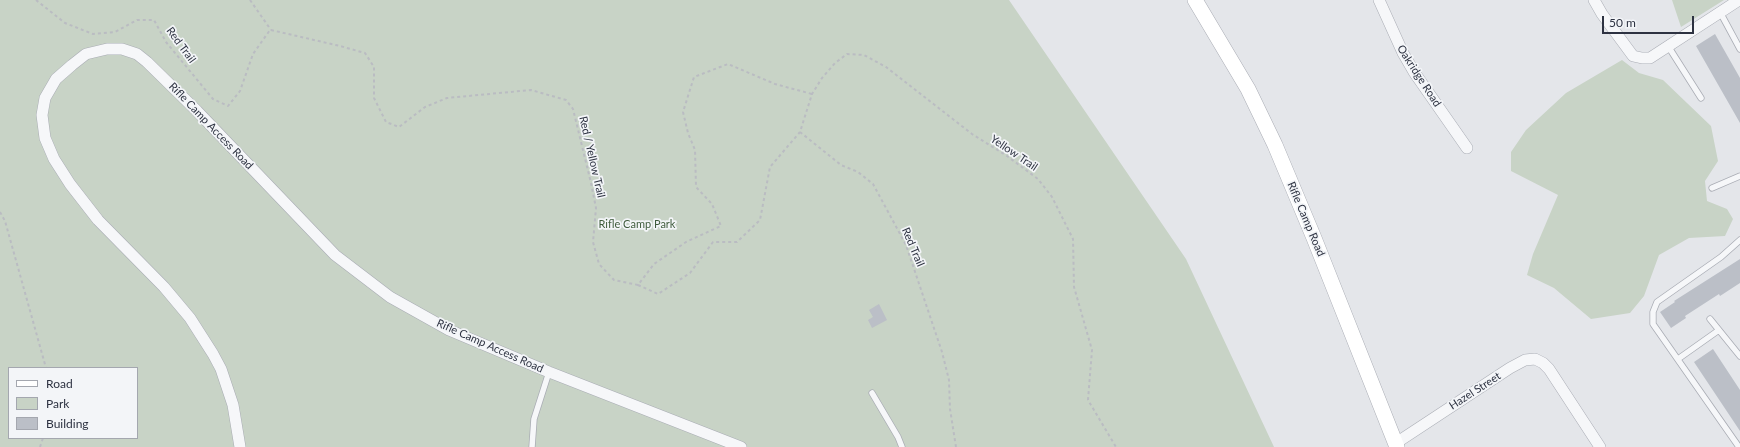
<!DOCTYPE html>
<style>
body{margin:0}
#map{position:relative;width:1740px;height:447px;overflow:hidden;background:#e4e6ea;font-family:Lato,sans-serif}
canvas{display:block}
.legend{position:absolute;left:8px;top:367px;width:130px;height:72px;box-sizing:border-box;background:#f3f5f8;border:1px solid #a4a7af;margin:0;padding:5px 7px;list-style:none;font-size:12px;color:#2d3241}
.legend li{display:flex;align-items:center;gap:8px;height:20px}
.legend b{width:20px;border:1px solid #a4a7af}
.scale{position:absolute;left:1602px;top:16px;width:92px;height:18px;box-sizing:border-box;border:2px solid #2d3241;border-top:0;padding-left:5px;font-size:12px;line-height:14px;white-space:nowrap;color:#2d3241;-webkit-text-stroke:3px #f3f5f8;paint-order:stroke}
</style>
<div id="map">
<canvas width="1740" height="447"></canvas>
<ul class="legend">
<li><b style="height:5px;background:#fff"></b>Road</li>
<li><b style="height:11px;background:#c8d3c6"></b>Park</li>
<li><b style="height:11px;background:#bbbfc7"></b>Building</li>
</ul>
<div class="scale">50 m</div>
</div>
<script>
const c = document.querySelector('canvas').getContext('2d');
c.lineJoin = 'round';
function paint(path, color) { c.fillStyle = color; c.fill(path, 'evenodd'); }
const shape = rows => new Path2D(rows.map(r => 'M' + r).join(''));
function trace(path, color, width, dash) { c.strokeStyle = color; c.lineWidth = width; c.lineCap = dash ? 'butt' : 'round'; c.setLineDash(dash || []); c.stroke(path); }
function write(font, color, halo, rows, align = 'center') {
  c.font = font + ' Lato,sans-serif'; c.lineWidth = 3.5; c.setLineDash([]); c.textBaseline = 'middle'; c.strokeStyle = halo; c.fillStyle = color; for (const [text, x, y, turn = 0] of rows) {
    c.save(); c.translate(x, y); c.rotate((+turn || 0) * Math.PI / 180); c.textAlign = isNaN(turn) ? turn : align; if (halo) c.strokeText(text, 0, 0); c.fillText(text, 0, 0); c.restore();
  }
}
paint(shape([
 [0,0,1009,0,1186,259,1274,447,0,447],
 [9,368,137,368,137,438,9,438],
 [1672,0,1724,0,1681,27],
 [1622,60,1639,73,1663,80,1711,126,1718,161,1705,181,1707,201,1727,209,1733,219,1725,236,1689,238,1659,255,1644,296,1630,313,1591,319,1554,288,1527,275,1533,254,1558,195,1511,171,1511,152,1526,130,1566,93]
]), '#c8d3c6');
paint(shape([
 [1715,34,1740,78,1740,123,1696,46],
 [1740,259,1740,283,1720,296,1719,294,1685,316,1686,318,1671,328,1660,312,1675,302,1674,301],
 [879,304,887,320,872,328,868,320,873,317,869,310],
 [1713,349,1740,390,1740,431,1694,362]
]), '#bbbfc7');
const lane = shape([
 [1720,12,1740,49],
 [1668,46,1701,98],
 [1712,188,1740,176],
 [1710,319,1740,356],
 [1678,359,1719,330],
 [872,393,898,437,902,447],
 [532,447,534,419,549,372],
 [1739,447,1653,324,1653,312,1657,302,1721,257,1740,240]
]);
const street = shape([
 [1379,0,1403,53,1414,72,1467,148],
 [1594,0,1602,14,1633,56,1642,58,1650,58,1739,0],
 [1396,443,1510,368,1525,360,1535,359,1543,363,1549,369,1600,447],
 [240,447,233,405,221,369,213,354,190,318,164,287,98,220,70,184,54,159,45,138,42,115,45,98,56,79,72,65,86,54,107,49,122,49,137,54,147,62,197,111,335,255,390,297,449,330,549,372,741,447]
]);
const secondary = shape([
 [1195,0,1248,89,1275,145,1314,238,1397,447]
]);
trace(lane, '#a9acb4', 7);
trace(street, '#a9acb4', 12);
trace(secondary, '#a9acb4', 16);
trace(shape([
 [36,0,65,23,93,34,115,32,137,20,154,20,166,42,213,99,228,106,240,91,253,54,270,30],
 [250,0,271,30],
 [271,30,340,46,365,53,374,67,374,98,386,122,399,127,425,107,447,98,531,90,566,100,573,109,591,183,596,208,593,242,599,264,614,280,638,285,654,264,686,242,721,226,712,204,696,187,695,150,688,133,683,112,694,77,728,64,775,84,812,94],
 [0,212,5,221,46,368],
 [638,285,658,294,690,273,713,242,737,242,760,220,770,167,800,132],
 [40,447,43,438],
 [956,447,950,409,949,380,942,352,906,245,873,184,858,172,841,165,800,132,812,94,822,78,835,63,847,54,864,55,886,67,972,134,1007,156,1038,179,1052,197,1073,239,1074,287,1092,350,1088,400,1116,447]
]), '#babcc2', 2, [3, 3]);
trace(lane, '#f6f7f9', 5.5);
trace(street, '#f6f7f9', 11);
trace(secondary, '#fff', 15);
write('11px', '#2d3241', '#f3f5f8', [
 ["Red Trail",181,45,54],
 ["Oakridge Road",1419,76,57],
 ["Rifle Camp Access Road",211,126,46],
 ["Yellow Trail",1014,153,34],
 ["Red / Yellow Trail",592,157,77],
 ["Rifle Camp Road",1306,219,67],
 ["Red Trail",913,247,67],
 ["Rifle Camp Access Road",490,346,24],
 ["Hazel Street",1475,391,-33]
]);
write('11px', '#3f5b3c', '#f3f5f8', [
 ["Rifle Camp Park",637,224]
]);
</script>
